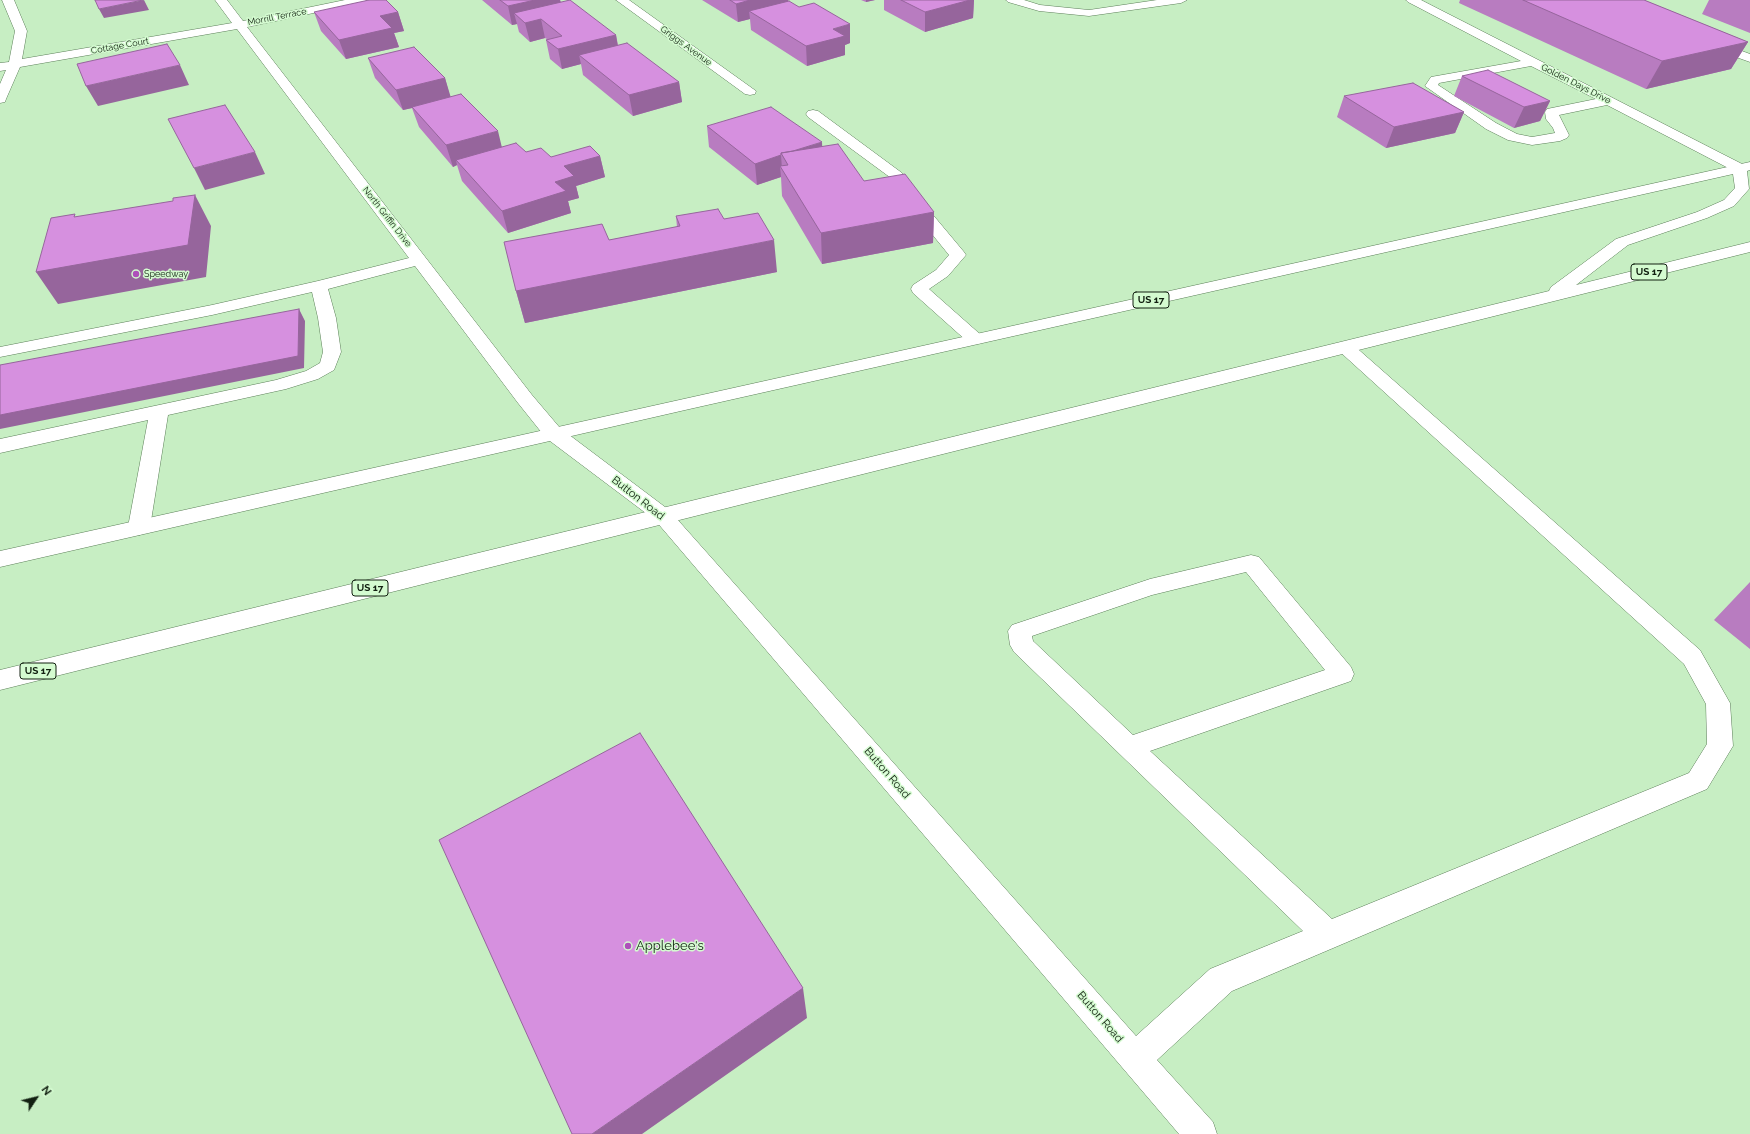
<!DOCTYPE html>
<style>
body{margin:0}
#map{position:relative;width:1750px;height:1134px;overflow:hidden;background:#c7eec3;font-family:Raleway,sans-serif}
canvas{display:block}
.north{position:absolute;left:16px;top:1078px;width:40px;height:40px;-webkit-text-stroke:3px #d4fbd0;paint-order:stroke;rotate:55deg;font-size:11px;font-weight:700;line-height:16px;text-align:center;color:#122011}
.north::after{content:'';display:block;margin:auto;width:14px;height:18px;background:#122011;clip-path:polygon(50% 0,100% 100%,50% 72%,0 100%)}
</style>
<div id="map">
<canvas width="1750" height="1134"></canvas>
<div class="north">N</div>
</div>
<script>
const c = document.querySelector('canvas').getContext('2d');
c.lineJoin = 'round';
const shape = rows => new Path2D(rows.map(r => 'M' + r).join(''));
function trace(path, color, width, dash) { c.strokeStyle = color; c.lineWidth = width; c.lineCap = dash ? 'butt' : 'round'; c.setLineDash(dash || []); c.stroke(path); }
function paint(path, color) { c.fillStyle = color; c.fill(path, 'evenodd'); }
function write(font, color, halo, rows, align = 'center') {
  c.font = font + ' Raleway,sans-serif'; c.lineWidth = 3; c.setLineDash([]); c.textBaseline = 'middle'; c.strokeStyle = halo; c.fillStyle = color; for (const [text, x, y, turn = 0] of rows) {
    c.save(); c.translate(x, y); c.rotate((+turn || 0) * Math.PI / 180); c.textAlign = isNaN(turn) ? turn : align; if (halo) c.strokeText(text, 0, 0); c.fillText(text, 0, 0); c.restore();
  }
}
const minor = shape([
 [2,0,14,0,27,31,22,59,232,23,215,0,227,0,243,21,345,0,367,0,361,3,247,27,532,395,560,428,669,510,1136,1036,1210,969,1303,931,1014,652,1010,645,1008,631,1012,625,1150,579,1251,555,1259,557,1351,667,1354,674,1351,681,1150,751,1332,919,1689,773,1707,744,1706,704,1684,664,1339,351,1336,347,1339,343,1345,342,1351,343,1700,650,1730,703,1733,746,1707,789,1232,991,1157,1060,1213,1122,1217,1134,1179,1134,655,520,546,438,518,403,415,266,328,289,336,318,341,352,334,370,318,379,286,389,168,415,150,527,147,532,139,535,131,532,128,527,148,420,0,453,0,439,276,380,306,371,320,363,323,352,318,318,312,292,212,315,0,357,0,347,212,305,318,281,409,258,237,29,20,67,6,99,5,102,0,103,0,84,6,70,0,71,0,63,9,62,15,31,2,0],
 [1246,572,1325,670,1133,735,1033,641,1032,636,1152,595,1246,572],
 [616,0,629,0,756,91,755,94,750,95,745,94,616,0],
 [1006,0,1024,0,1040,5,1089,10,1157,0,1187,0,1181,3,1089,16,1039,11,1008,2,1006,0],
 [1406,0,1421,0,1744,165,1746,168,1744,171,1739,172,1734,171,1607,105,1559,115,1569,135,1567,138,1560,141,1532,145,1508,140,1486,129,1425,86,1431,77,1521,61,1408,2,1406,0],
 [1531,66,1596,99,1547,109,1545,112,1546,119,1553,128,1555,133,1532,137,1517,134,1496,123,1438,85,1439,83,1531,66],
 [1712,40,1750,54,1750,62,1708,47,1706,44,1708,41,1712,40],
 [813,110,818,111,902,173,913,191,964,252,966,255,948,276,929,289,981,335,984,339,981,343,975,344,969,343,913,293,911,289,913,285,936,270,949,255,901,196,891,178,808,117,806,114,808,111,813,110]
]);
const major = shape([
 [1750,162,1750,170,1747,171,1749,189,1734,206,1707,218,1628,245,1576,285,1750,242,1750,252,0,690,0,670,1549,291,1551,287,1616,239,1697,212,1724,200,1735,188,1733,174,685,410,0,567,0,551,1750,162]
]);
trace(minor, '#5c7f59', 1);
trace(major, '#5c7f59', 1);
paint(minor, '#fff');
paint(major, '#fff');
paint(shape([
 [482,0,560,0,561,2,616,35,618,45,679,82,682,102,633,116,583,75,581,64,562,69,550,59,546,40,547,39,545,38,530,42,519,32,517,24,512,25],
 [702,0,788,0,788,1,850,43,845,45,845,55,807,66,751,30,750,19,738,22],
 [861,0,875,0,866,2],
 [884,0,974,0,973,18,925,32,884,10],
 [1460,0,1644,0,1748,42,1731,69,1646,89,1459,3],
 [1709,0,1750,0,1750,33,1702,14],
 [314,12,398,12,404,31,394,33,399,47,346,59,321,31],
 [368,58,445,78,450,97,502,147,551,157,600,156,605,177,576,186,579,198,568,201,571,213,508,233,462,181,457,165,453,167,419,127,412,108,403,110,375,78],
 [1462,76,1550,101,1540,121,1514,128,1454,96],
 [1344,96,1464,112,1455,133,1386,148,1337,117],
 [707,126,822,147,864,181,934,212,933,243,822,264,782,196,781,177,757,185,709,147],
 [676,216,724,219,777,272,525,323,516,291,609,240,677,227],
 [1750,582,1750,649,1714,620]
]), '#b87cc0');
paint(shape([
 [144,0,149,10,104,18,99,9],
 [535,0,560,0,563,13,514,13,517,24,512,25,508,6],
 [750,0,788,0,789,9,749,11,750,19,738,22,736,4],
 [866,0,875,0,866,2],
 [970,0,974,0,973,18,925,32,925,12],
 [398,12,404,31,394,33,399,47,346,59,339,40,380,16],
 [541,19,545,38,530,42,525,23],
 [850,24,850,43,845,45,845,55,807,66,806,46,833,29],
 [616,35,619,54,579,55,581,64,562,69,558,49],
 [1748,42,1731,69,1646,89,1662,61],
 [180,65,189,85,98,106,86,86],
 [445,78,451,98,412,107,412,108,403,110,396,90],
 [679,82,682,102,633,116,629,95],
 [1550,101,1540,121,1514,128,1524,107],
 [1464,112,1455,133,1386,148,1394,127],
 [498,131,503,152,456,160,457,165,453,167,446,145],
 [822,142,823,164,788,165,782,155],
 [255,152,265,174,205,190,194,168],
 [781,155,782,169,780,166,781,177,757,185,755,164],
 [600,156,605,177,576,186,579,198,568,201,571,213,508,233,502,211,555,182,564,166],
 [195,195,211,226,206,277,58,304,36,272],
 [934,212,933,243,822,264,821,233],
 [774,240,777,272,525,323,516,291],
 [299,309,305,321,304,368,0,429,0,415],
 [803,988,807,1018,642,1134,592,1134]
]), '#96659c');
const building = shape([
 [95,0,143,0,99,9,95,0],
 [369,0,386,0,398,12,380,16,392,28,339,40,314,12,369,0],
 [500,0,535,0,508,6,500,0],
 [570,0,616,35,558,49,546,40,562,36,541,19,525,23,514,13,570,0],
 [730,0,750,0,736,4,730,0],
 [901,0,970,0,925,12,901,0],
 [1523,0,1644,0,1748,42,1662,61,1523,0],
 [789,1,799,7,814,3,850,24,833,29,845,36,806,46,749,11,789,1],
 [627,43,679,82,629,95,579,55,627,43],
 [167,44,180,65,86,86,77,64,167,44],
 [414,47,445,78,396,90,368,58,414,47],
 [1488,70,1550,101,1524,107,1462,76,1488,70],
 [1413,83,1464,112,1394,127,1344,96,1413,83],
 [461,94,498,131,446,145,412,107,461,94],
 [225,105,255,152,194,168,168,119,225,105],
 [771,107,822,142,793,151,781,153,781,155,755,164,707,126,771,107],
 [516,143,526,152,541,148,551,157,590,146,600,156,564,166,574,176,555,182,566,191,502,211,456,160,516,143],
 [838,144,864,181,905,174,934,212,821,233,780,166,788,165,781,153,838,144],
 [195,195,188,245,36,272,51,218,75,214,74,217,173,201,173,198,195,195],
 [718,209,724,219,758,213,774,240,516,291,504,242,602,224,609,240,680,226,676,216,718,209],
 [299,309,298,356,0,415,0,365,299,309],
 [640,733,803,988,592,1134,572,1134,439,840,640,733]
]);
paint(building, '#d690df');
trace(building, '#96659c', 1);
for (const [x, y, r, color] of [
 [136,274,4,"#ae50ba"],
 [628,946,4,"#ae50ba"]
]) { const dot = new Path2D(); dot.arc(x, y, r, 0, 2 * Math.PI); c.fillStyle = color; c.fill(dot); trace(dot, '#d4fbd0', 1.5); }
write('9px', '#122011', '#d4fbd0', [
 ["Morrill Terrace",277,17,-11],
 ["Cottage Court",120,46,-10],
 ["Griggs Avenue",686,46,36],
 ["Golden Days Drive",1576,84,27],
 ["North Griffin Drive",387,217,52]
]);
write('9px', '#122011', '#d4fbd0', [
 ["Speedway",144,274]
], 'left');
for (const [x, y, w] of [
 [1649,272,36],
 [1151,300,36],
 [370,588,36],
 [38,671,36]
]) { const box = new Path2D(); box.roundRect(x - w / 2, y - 8, w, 16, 3); c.fillStyle = '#d4fbd0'; c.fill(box); trace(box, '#122011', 1); }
write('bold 10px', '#122011', null, [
 ["US 17",1649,272],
 ["US 17",1151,300],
 ["US 17",370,588],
 ["US 17",38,671]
]);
write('11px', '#122011', '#d4fbd0', [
 ["Button Road",638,498,38],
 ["Button Road",887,773,49],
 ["Button Road",1100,1017,49]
]);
write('13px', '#122011', '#d4fbd0', [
 ["Applebee's",636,946]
], 'left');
</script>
